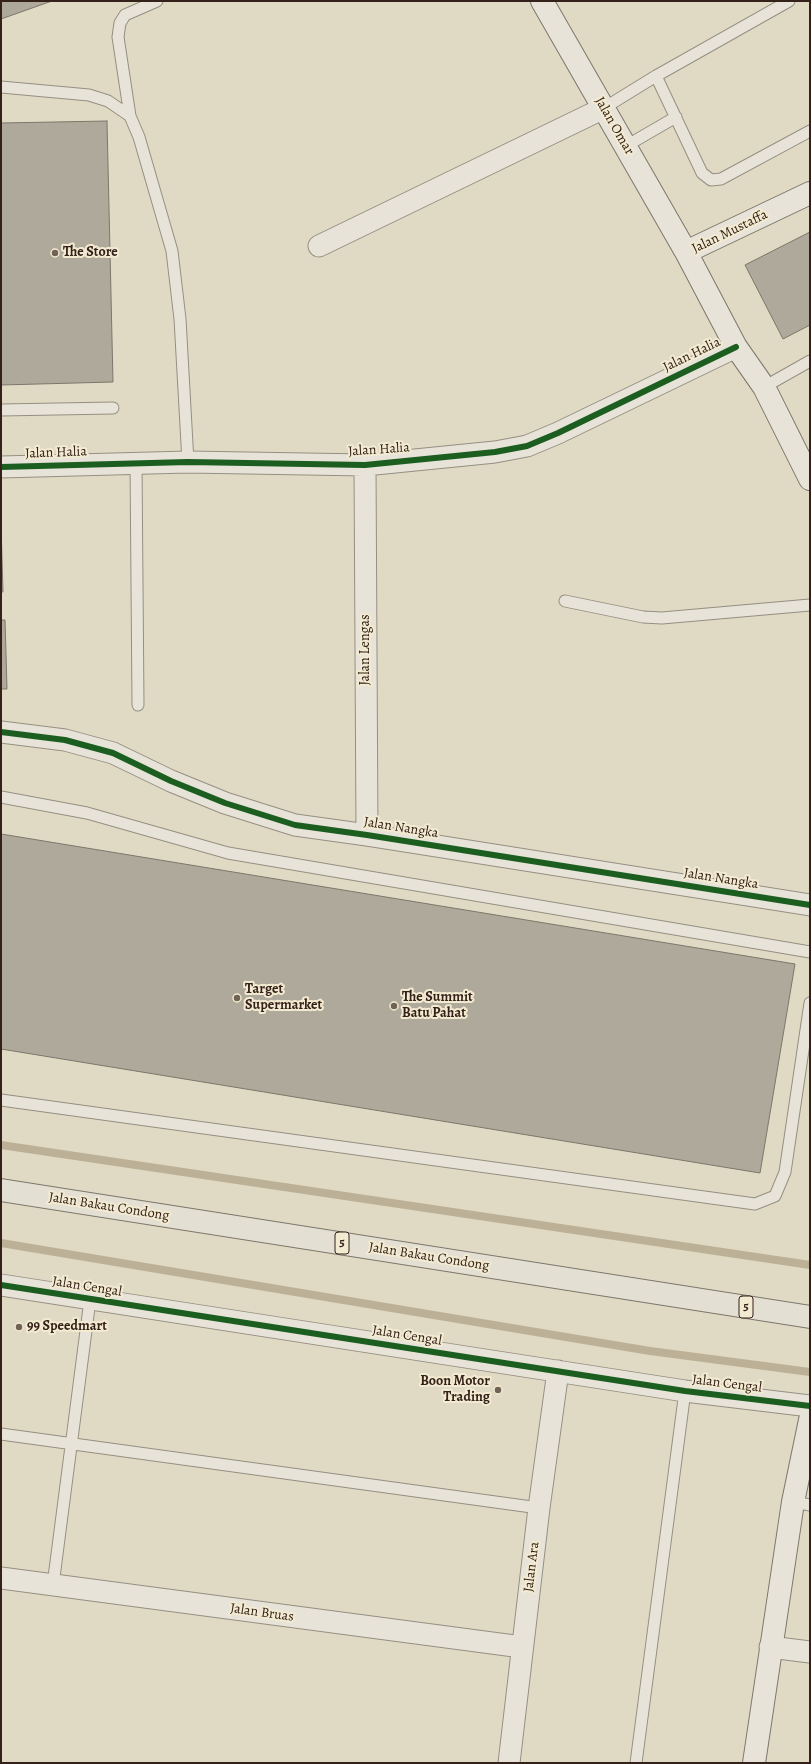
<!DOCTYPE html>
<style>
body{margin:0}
#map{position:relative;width:811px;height:1764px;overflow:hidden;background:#e0dac4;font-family:Alegreya,serif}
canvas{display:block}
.frame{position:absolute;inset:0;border:2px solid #342119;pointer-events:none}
</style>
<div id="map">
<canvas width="811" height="1764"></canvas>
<div class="frame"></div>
</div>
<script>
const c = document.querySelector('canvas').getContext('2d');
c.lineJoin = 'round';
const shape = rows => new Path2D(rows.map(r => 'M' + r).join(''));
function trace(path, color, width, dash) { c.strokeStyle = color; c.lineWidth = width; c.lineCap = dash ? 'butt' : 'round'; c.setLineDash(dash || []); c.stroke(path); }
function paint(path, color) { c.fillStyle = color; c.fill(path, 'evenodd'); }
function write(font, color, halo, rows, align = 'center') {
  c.font = font + ' Alegreya,serif'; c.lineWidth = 4; c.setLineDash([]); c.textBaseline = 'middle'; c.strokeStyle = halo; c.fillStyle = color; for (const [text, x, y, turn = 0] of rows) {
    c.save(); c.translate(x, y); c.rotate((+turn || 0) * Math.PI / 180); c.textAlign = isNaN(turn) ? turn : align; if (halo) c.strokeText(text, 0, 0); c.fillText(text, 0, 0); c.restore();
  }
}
trace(shape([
 [1,1145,810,1265],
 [1,1243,650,1351,810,1372]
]), '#bcb196', 8);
const building = shape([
 [1,1,52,1,1,19,1,1],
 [107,121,113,382,1,385,1,123,107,121],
 [810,232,810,325,783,339,745,265,810,232],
 [1,525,3,592,1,592,1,525],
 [1,620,5,620,7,689,1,689,1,620],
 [1,834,795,964,760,1173,1,1049,1,834]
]);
paint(building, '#afa99b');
trace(building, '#7c766b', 1);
const lane = shape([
 [656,76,702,173,711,180,721,179,810,131],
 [1,87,89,95,108,101,130,116,139,137,172,251,180,319,188,462],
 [604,108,656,76,789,1],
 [130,116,118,37,120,23,125,15,157,1],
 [626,146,676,117],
 [764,387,810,361],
 [1,410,113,408],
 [136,463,138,705],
 [565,601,643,617,662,618,810,605],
 [1,797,87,813,228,853,810,952],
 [1,1100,755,1204,775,1196,785,1172,810,1003],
 [1,1434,539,1508],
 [793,1502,810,1505],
 [53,1585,90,1300],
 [636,1763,685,1391]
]);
const street = shape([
 [319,246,604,108],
 [365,465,367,835],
 [1,467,188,462,365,465,495,452,527,446,558,433,736,347],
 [1,732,65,740,113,753,171,781,225,803,295,825,367,835,810,905],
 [1,1285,685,1391,810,1406],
 [1,1578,522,1647],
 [770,1647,810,1652],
 [509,1763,539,1508,558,1371]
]);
const secondary = shape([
 [542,1,686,252,736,347,764,387,810,479],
 [686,252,810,193],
 [754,1763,793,1502,810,1420]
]);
const primary = shape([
 [1,1190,810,1317]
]);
trace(lane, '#958f82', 13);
trace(street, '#958f82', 23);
trace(secondary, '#7c766b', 24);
trace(primary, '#7c766b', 24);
trace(lane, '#e7e3d8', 11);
trace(street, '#e7e3d8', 21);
trace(secondary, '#e7e3d8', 22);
trace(primary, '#e3dfd2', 22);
trace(shape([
 [1,467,188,462,365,465,495,452,527,446,558,433,736,347],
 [1,732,65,740,113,753,171,781,225,803,295,825,367,835,810,905],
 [1,1285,685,1391,810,1406]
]), '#1b5e20', 6);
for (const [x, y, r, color] of [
 [55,253,4,"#706255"],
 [237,998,4,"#706255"],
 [394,1006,4,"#706255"],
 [19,1327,4,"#706255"],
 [498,1390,4,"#706255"]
]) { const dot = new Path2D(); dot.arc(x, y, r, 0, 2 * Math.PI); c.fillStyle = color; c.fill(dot); trace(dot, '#f3ebd1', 1.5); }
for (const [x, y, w] of [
 [342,1243,14],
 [746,1307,14]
]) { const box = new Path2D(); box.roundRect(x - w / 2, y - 11, w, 22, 3); c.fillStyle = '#f3ebd1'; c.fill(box); trace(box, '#342119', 1); }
write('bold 13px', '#342119', null, [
 ["5",342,1243],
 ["5",746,1307]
]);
write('14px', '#342119', '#f3ebd1', [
 ["Jalan Omar",614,126,60],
 ["Jalan Mustaffa",730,232,-26],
 ["Jalan Halia",692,355,-26],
 ["Jalan Halia",379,450,-4],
 ["Jalan Halia",56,453,-2],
 ["Jalan Lengas",366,650,-90],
 ["Jalan Nangka",401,828,9],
 ["Jalan Nangka",721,879,9],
 ["Jalan Bakau Condong",109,1207,9],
 ["Jalan Bakau Condong",429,1257,9],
 ["Jalan Cengal",87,1287,9],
 ["Jalan Cengal",407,1336,9],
 ["Jalan Cengal",727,1384,7],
 ["Jalan Ara",532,1567,-83],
 ["Jalan Bruas",262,1613,8]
]);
write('bold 14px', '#342119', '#f3ebd1', [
 ["The Store",63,253],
 ["Target",245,990],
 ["Supermarket",245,1006],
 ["The Summit",402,998],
 ["Batu Pahat",402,1014],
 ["99 Speedmart",27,1327],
 ["Boon Motor",490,1382,"right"],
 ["Trading",490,1398,"right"]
], 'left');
</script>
